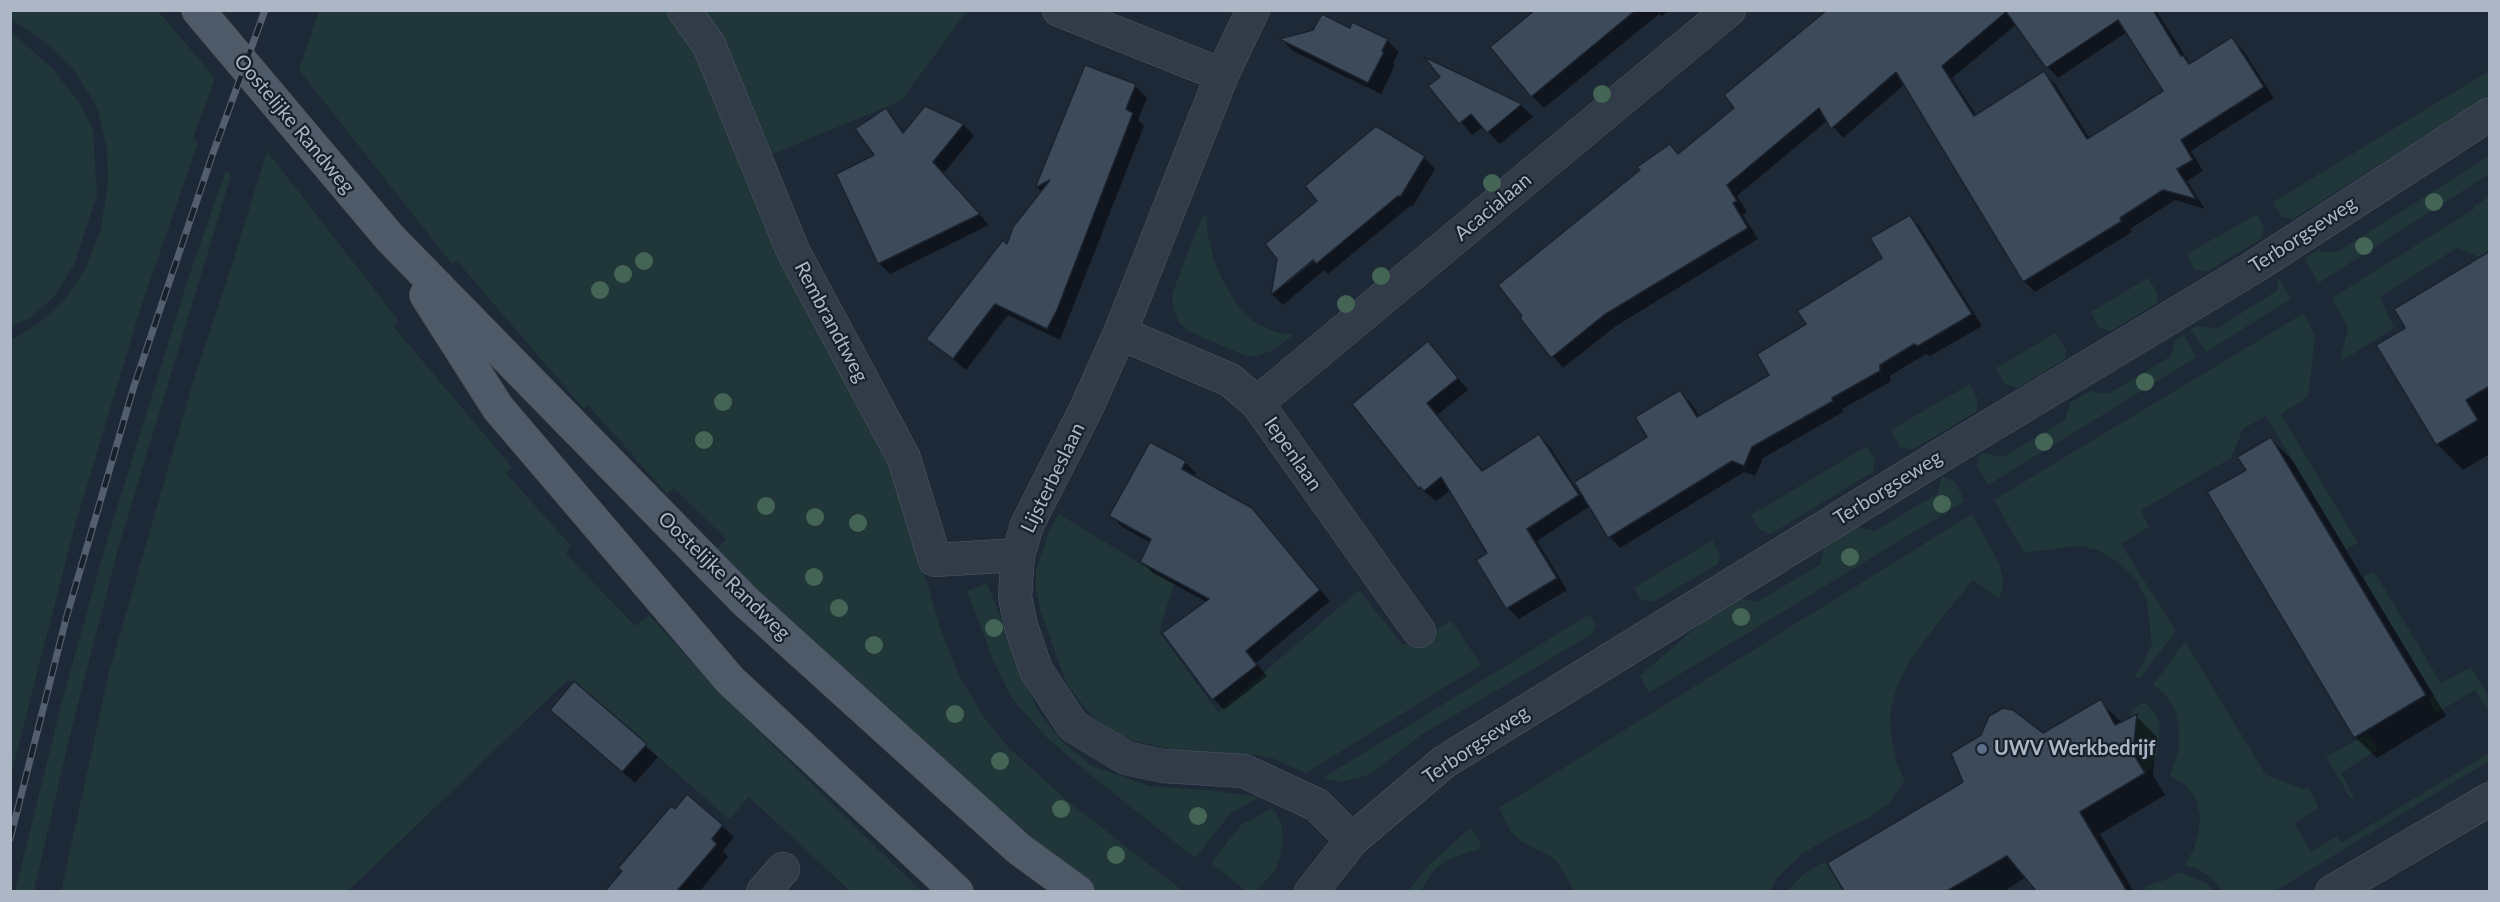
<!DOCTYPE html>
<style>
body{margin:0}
#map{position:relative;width:2500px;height:902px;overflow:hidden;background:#1e2937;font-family:Lato,sans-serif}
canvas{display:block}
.frame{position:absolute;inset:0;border:12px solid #acb6c5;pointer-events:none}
</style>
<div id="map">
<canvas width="2500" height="902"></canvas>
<div class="frame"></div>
</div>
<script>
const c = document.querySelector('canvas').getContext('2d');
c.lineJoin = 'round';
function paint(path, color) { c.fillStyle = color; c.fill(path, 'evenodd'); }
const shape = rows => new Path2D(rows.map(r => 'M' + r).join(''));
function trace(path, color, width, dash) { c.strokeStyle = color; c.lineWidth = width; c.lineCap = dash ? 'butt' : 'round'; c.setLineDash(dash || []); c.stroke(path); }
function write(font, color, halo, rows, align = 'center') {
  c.font = font + ' Lato,sans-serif'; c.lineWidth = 4.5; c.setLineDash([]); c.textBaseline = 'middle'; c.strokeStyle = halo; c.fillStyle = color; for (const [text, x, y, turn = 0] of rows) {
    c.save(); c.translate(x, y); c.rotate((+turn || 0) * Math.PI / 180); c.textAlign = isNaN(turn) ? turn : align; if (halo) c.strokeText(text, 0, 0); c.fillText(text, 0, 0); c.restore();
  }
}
paint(shape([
 [11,10,158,11,215,78,193,138,198,143,140,310,76,522,11,774,11,340,36,325,64,301,86,268,101,228,108,183,107,149,97,107,73,68,41,39,11,19],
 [319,11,671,11,688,36,895,473,940,627,959,676,986,720,1009,748,1069,802,1183,891,1097,891,921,746,715,551,726,539,674,488,667,494,588,405,583,408,457,261,452,264,299,70],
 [697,11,967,11,901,101,770,155],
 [11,32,52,68,82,106,93,130,97,195,74,265,55,296,30,318,11,327],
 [2489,71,2489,95,2293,219,2282,217,2273,202],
 [267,151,399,321,393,326,512,467,506,473,571,546,566,554,635,626,649,615,724,697,921,891,850,891,749,797,729,819,569,679,348,891,61,892,109,672,193,382,234,258],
 [2489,156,2489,174,2319,283,2304,258,2317,251,2337,252],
 [226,170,231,176,118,549,70,735,34,891,15,891,62,701,107,540,190,273],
 [2489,197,2489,261,2457,248,2380,297,2394,328,2340,362,2348,328,2332,298,2474,209,2474,206],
 [2257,214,2264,228,2262,238,2207,272,2195,270,2187,254],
 [1207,216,1207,231,1214,260,1224,283,1238,307,1254,322,1275,332,1293,335,1273,350,1258,356,1246,356,1188,331,1178,321,1173,308,1172,294,1202,217],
 [2148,278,2158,294,2157,303,2111,331,2099,328,2091,312],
 [2278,278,2291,299,2206,352,2191,329,2197,326,2216,329,2278,290],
 [2304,313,2315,336,2308,397,2281,414,2358,543,2346,549,2266,416,2243,429,2231,458,2141,510,2149,527,2121,544,2176,631,2139,679,2135,676,2143,664,2152,644,2147,601,2136,579,2117,561,2097,550,2078,546,2024,553,1994,500],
 [2055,333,2066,350,2065,359,2018,388,2005,384,1996,368],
 [2184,335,2197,357,1988,485,1977,467,1979,456,1982,453,2003,457,2065,420,2070,403,2090,391,2108,394,2171,356,2175,340],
 [1970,384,1978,400,1976,412,1912,450,1900,447,1891,430],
 [1867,446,1875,460,1873,472,1771,534,1760,530,1751,515],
 [1942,476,1955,482,1965,501,1649,693,1640,676,1702,622,1739,598,1757,602,1821,564,1824,547,1857,527,1875,531,1937,494],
 [1059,514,1174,584,1159,632,1218,712,1359,590,1402,644,1413,646,1451,620,1481,665,1306,773,1274,759,1254,755,1177,750,1129,740,1106,727,1086,709,1066,683,1041,612,1036,591,1036,571,1050,529],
 [1972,514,1999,563,2003,579,2002,591,1999,599,1973,580,1936,625,1911,659,1897,686,1890,714,1891,736,1897,764,1905,781,1888,804,1870,817,1837,833,1802,854,1776,879,1770,891,1574,891,1558,863,1550,856,1522,842,1511,832,1499,808],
 [1712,540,1720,553,1718,564,1653,602,1640,599,1634,588],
 [2374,571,2441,683,2471,667,2489,698,2489,712,2475,690,2437,713,2428,699,2434,695,2363,577],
 [987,583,1037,709,1061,740,1092,766,1149,786,1208,790,1259,797,1231,813,1195,858,1083,769,1045,736,1011,697,993,660,967,591],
 [1590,614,1596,626,1592,634,1421,735,1371,774,1341,782,1323,778],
 [2186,643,2266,775,2303,789,2308,787,2319,808,2294,823,2311,852,2337,836,2341,843,2489,753,2489,761,2275,891,2223,891,2211,877,2198,869,2184,865,2194,849,2199,831,2200,815,2196,799,2184,784,2170,776,2179,748,2179,726,2174,708,2164,693,2153,685,2182,645],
 [2141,703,2146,704,2155,713,2160,723,2157,755,2151,767,2145,773,2124,737,2132,710],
 [2368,733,2378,749,2341,773,2354,798,2351,799,2326,757],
 [1272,808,1277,814,1282,828,1283,842,1280,856,1275,871,1256,891,1246,891,1211,863,1241,825],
 [1470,828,1480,841,1481,848,1447,860,1431,873,1421,891,1408,891,1429,865],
 [1827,863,1844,891,1787,891,1804,874,1820,864],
 [2178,872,2207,883,2214,891,2144,891,2146,886,2168,879]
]), '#203638');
paint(shape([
 [1537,10,1669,10,1662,16,1659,14,1544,108,1532,96],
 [1830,10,2156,10,2191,65,2232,39,2243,50,2274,98,2191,151,2203,171,2187,181,2205,209,2175,200,2130,229,2132,232,2035,292,2024,281,1905,84,1843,138,1828,120,1737,196,1747,212,1743,215,1758,239,1616,326,1563,368,1522,318,1679,155,1736,108],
 [2017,24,2048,67,2058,78,2127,32,2165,91,2090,139,2055,84,2044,73,1977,116,1952,78],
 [1350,30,1387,40,1399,52,1393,63,1395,65,1381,94,1293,51,1282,40,1314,31],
 [1430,61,1521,105,1533,117,1500,144,1483,127,1472,135,1430,86,1443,77],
 [1086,67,1135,86,1147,98,1138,120,1144,126,1060,340,1008,315,966,370,928,338,1008,247,1042,193,1037,187],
 [926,108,964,125,974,136,943,174,989,225,890,274,879,263,876,155,886,110,905,133],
 [1424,157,1435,169,1413,206,1410,206,1328,274,1324,270,1283,305,1272,294,1279,258],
 [1317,254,1319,257,1286,284,1286,280],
 [1909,216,1920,227,1982,326,1930,356,1926,354,1909,364,1890,376,1890,382,1842,409,1843,412,1763,458,1755,476,1744,472,1620,548,1610,537,1590,506,1537,541,1567,590,1519,619,1508,608,1489,554,1451,490,1436,501,1420,488,1428,343,1468,390,1437,415,1484,472,1539,436,1550,447,1578,491,1649,438,1680,392,1691,403,1700,417,1771,375,1808,325,1884,259],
 [2490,263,2490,454,2463,470,2437,444,2407,329],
 [2271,439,2292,460,2446,716,2377,758,2355,737,2209,493,2248,470],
 [1185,462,1196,473,1194,477,1251,509,1330,601,1256,663,1267,676,1224,710,1214,699,1207,602,1153,573,1142,562,1151,543,1121,526,1111,515],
 [575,684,658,757,635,783,564,722],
 [2100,701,2122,723,2136,716,2157,737,2153,775,2165,795,2100,834,2134,892,2038,892,2026,877,2003,892,1846,892,1829,864],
 [722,826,734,837,723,851,728,857,699,892,607,892,624,872]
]), '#0007');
const building = shape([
 [1535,10,1636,10,1531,97,1490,47,1535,10],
 [1827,10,2153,10,2181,56,2183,55,2189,64,2232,37,2264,87,2181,140,2193,160,2177,169,2196,199,2163,190,2120,218,2122,221,2023,282,1896,72,1831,129,1819,108,1727,185,1737,201,1733,203,1748,228,1604,315,1551,358,1520,318,1522,316,1498,285,1640,170,1637,167,1670,144,1678,154,1734,108,1724,95,1827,10],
 [2006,12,2046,68,2118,20,2163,91,2087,139,2044,71,1974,116,1942,66,2006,12],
 [1322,14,1350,28,1352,22,1388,39,1382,51,1384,52,1368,83,1279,39,1313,30,1322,14],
 [1424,57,1456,72,1522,104,1487,133,1471,114,1459,124,1428,86,1440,77,1424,57],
 [1085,65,1136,84,1126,109,1133,113,1057,310,1047,329,995,304,953,359,926,339,1003,240,1007,244,1013,227,1050,180,1035,188,1085,65],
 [925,106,964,124,933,162,980,214,878,264,836,174,874,155,855,129,886,108,903,133,925,106],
 [1376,126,1425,156,1401,196,1398,196,1316,264,1313,260,1271,295,1277,259,1265,244,1317,201,1305,186,1376,126],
 [1910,215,1972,314,1918,346,1914,344,1898,354,1880,365,1880,371,1832,398,1833,401,1752,447,1744,466,1732,461,1608,538,1574,482,1647,437,1635,417,1680,390,1697,417,1769,375,1757,354,1806,324,1797,311,1882,258,1870,238,1910,215],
 [2490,251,2490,386,2466,400,2478,420,2436,445,2376,345,2405,328,2394,309,2490,251],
 [1428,341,1458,378,1427,403,1482,471,1539,434,1579,495,1527,529,1557,578,1506,609,1476,560,1487,553,1441,477,1424,491,1420,487,1419,489,1352,404,1428,341],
 [2271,437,2426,695,2354,738,2207,492,2246,470,2237,457,2271,437],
 [1150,442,1186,461,1182,469,1252,508,1320,590,1246,651,1257,665,1212,700,1162,633,1209,599,1140,562,1151,539,1109,516,1150,442],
 [574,681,647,744,622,772,550,710,574,681],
 [2101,699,2115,725,2137,714,2133,753,2145,773,2080,812,2127,891,2036,891,2007,856,1947,891,1844,891,1827,863,1963,782,1951,753,1981,735,1989,716,2003,708,2013,710,2043,733,2101,699],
 [687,794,723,825,712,839,717,844,677,891,605,891,622,871,618,868,671,806,675,809,687,794]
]);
paint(building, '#3c4a5a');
trace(building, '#1a222e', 1.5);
const minor = shape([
 [684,10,709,45,793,251,904,458,935,560,1018,555],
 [1059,10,1222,75],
 [1253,10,1222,75,1120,333,1087,407,1027,525,1018,555,1015,597,1021,626,1036,670,1073,726,1126,758,1163,766,1244,771,1317,805,1352,840],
 [1120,333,1230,380,1257,403,1419,631],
 [1257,403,1729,10],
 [763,892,783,869],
 [1311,892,1352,840,1444,762,1950,450,2254,267,2490,114],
 [2332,892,2490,799]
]);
const major = shape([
 [198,10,390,238,745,601,1019,849,1078,892],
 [426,295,498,408,730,680,957,892]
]);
trace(minor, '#4f5966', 34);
trace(major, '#3b4451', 34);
trace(minor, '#323b48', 33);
trace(major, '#4f5a68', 33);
const rail = shape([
 [10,839,67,615,134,386,212,156,265,10]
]);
trace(rail, '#535f6f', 7);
trace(rail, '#18202c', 4.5, [14]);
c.fillStyle = '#446555';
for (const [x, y] of [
 [1602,94],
 [1492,183],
 [2434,202],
 [2364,246],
 [644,261],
 [623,274],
 [1381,276],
 [600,290],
 [1346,304],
 [2145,382],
 [723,402],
 [704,440],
 [2044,442],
 [1942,504],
 [766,506],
 [815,517],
 [858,523],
 [1850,557],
 [814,577],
 [839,608],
 [1741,617],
 [994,628],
 [874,645],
 [955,714],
 [1000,761],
 [1061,809],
 [1198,816],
 [1116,855]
]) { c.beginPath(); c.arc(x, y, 9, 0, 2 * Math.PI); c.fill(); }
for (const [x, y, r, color] of [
 [1982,749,6,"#5c6f8a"]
]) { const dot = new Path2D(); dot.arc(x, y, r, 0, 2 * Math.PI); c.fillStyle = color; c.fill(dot); trace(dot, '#18202c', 2); }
write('20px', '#acb6c5', '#18202c', [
 ["Oostelijke Randweg",294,124,50],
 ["Acacialaan",1493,207,-40],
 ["Terborgseweg",2303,235,-33],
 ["Rembrandtweg",831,322,62],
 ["Iepenlaan",1293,454,55],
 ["Lijsterbeslaan",1053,478,-64],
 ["Terborgseweg",1888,488,-32],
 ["Oostelijke Randweg",724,576,44],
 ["Terborgseweg",1476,745,-34]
]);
write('bold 20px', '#acb6c5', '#18202c', [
 ["UWV Werkbedrijf",1994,749]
], 'left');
</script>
